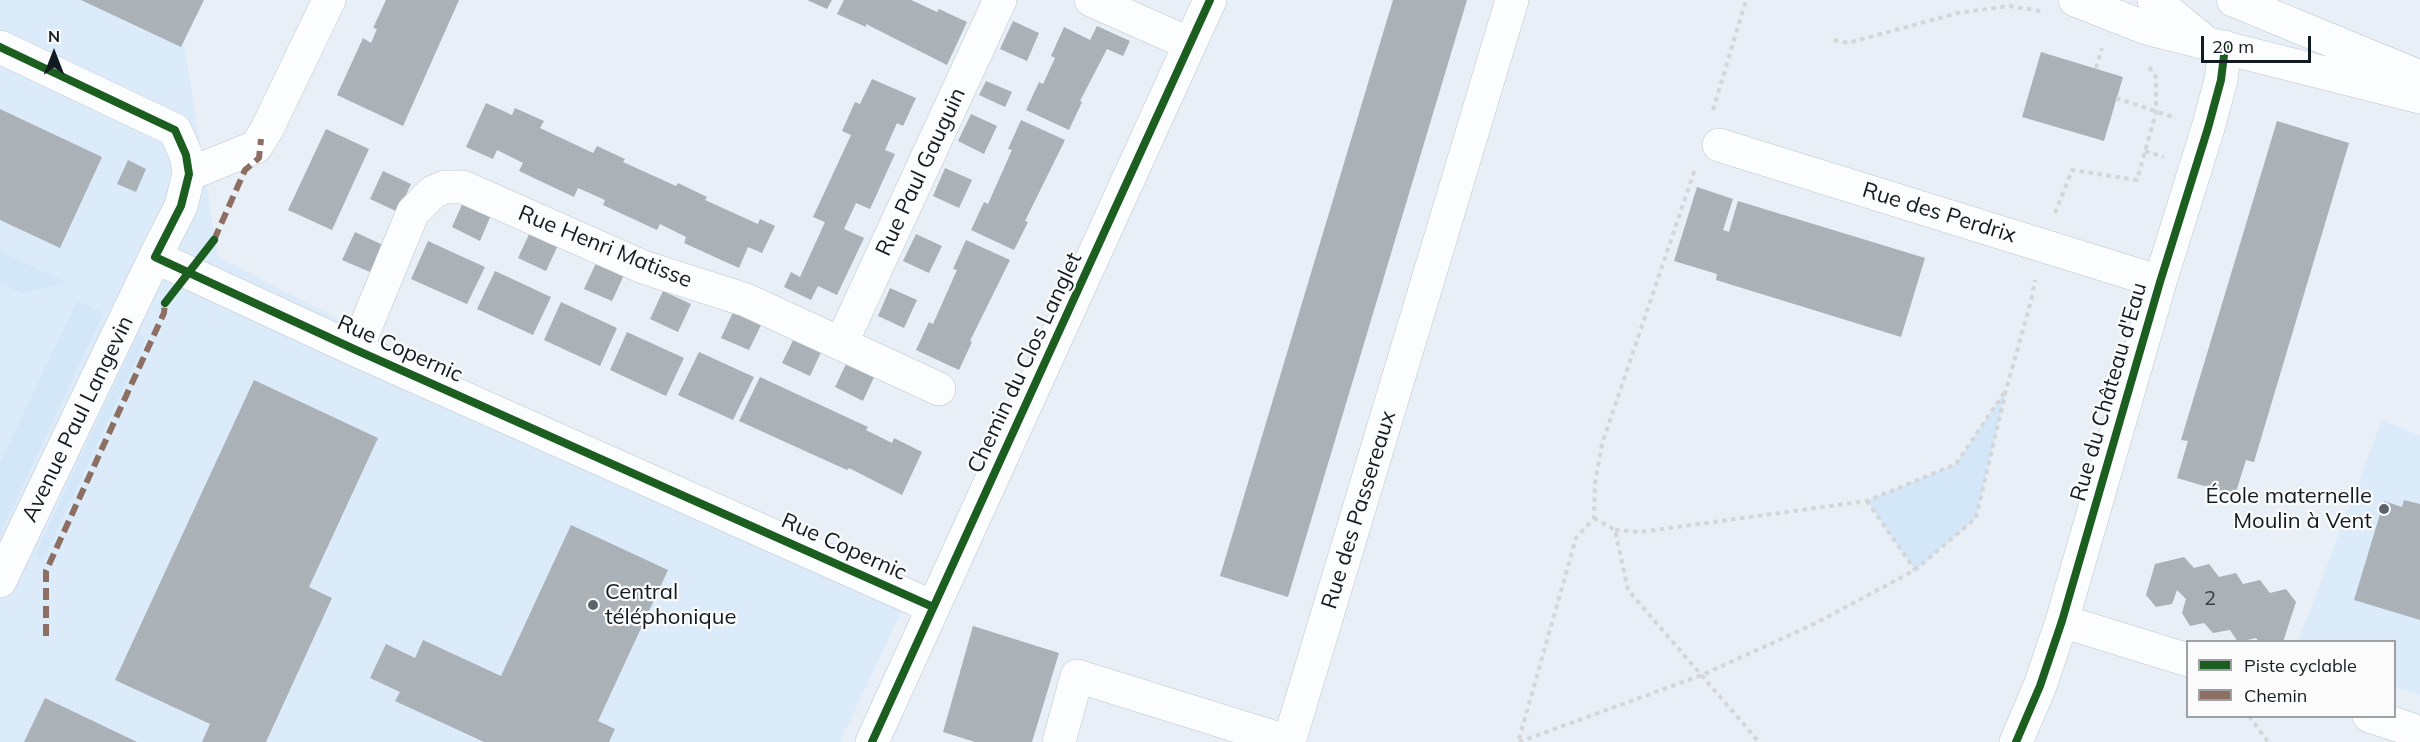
<!DOCTYPE html>
<meta charset="utf-8">
<style>
body{margin:0}
#map{position:relative;width:2420px;height:742px;overflow:hidden;background:#e8eff6;font-family:Mulish,sans-serif}
canvas{display:block}
.legend{position:absolute;left:2186px;top:640px;width:210px;height:78px;box-sizing:border-box;background:#fbfbfb;border:2px solid #9ea1a4;margin:0;padding:8px 10px;list-style:none;font-size:18px;color:#121b22}
.legend li{display:flex;align-items:center;gap:12px;height:30px}
.legend b{width:30px;border:2px solid #9ea1a4}
.north{position:absolute;left:24px;top:24px;width:60px;height:60px;-webkit-text-stroke:4px #fbfbfb;paint-order:stroke;rotate:0deg;font-size:16px;font-weight:700;line-height:24px;text-align:center;color:#121b22}
.north::after{content:'';display:block;margin:auto;width:21px;height:27px;background:#121b22;clip-path:polygon(50% 0,100% 100%,50% 72%,0 100%)}
.scale{position:absolute;left:2201px;top:36px;width:110px;height:27px;box-sizing:border-box;border:3px solid #121b22;border-top:0;padding-left:8px;font-size:18px;line-height:21px;white-space:nowrap;color:#121b22;-webkit-text-stroke:4px #fbfbfb;paint-order:stroke}
</style>
<div id="map">
<canvas width="2420" height="742"></canvas>
<ul class="legend">
<li><b style="height:8px;background:#1b5e20"></b>Piste cyclable</li>
<li><b style="height:8px;background:#8d6e63"></b>Chemin</li>
</ul>
<div class="north">N</div>
<div class="scale">20 m</div>
</div>
<script>
const c = document.querySelector('canvas').getContext('2d');
c.lineJoin = 'round';
function paint(path, color) { c.fillStyle = color; c.fill(path, 'evenodd'); }
const shape = rows => new Path2D(rows.map(r => 'M' + r).join(''));
function trace(path, color, width, dash) { c.strokeStyle = color; c.lineWidth = width; c.lineCap = dash ? 'butt' : 'round'; c.setLineDash(dash || []); c.stroke(path); }
function write(font, color, halo, rows, align = 'center') {
  c.font = font + ' Mulish,sans-serif'; c.lineWidth = 4.5; c.setLineDash([]); c.textBaseline = 'middle'; c.strokeStyle = halo; c.fillStyle = color; for (const [text, x, y, turn = 0] of rows) {
    c.save(); c.translate(x, y); c.rotate((+turn || 0) * Math.PI / 180); c.textAlign = isNaN(turn) ? turn : align; if (halo) c.strokeText(text, 0, 0); c.fillText(text, 0, 0); c.restore();
  }
}
paint(shape([
 [0,0,177,0,218,257,902,610,840,742,0,742],
 [2382,420,2420,436,2420,695,2395,687,2394,642,2298,642]
]), '#dbebf9');
paint(shape([
 [0,251,67,283,22,293,0,284],
 [77,301,103,313,0,534,0,463],
 [139,333,145,338,144,343,42,562,38,561,36,553],
 [2006,390,1976,518,1915,570,1867,501,1956,464]
]), '#d3e7f8');
paint(shape([
 [81,0,204,0,181,47],
 [386,0,459,0,403,126,337,95,363,38,371,43,377,29,373,28],
 [807,0,832,0,827,9],
 [844,0,911,0,937,12,939,9,967,22,947,65,866,24,866,27,837,14],
 [1393,0,1467,0,1288,597,1220,576],
 [1013,21,1039,33,1027,61,1000,49],
 [1097,26,1130,41,1123,56,1107,49,1080,101,1082,102,1069,130,1026,110,1039,82,1043,84,1055,58,1051,56,1064,27,1090,40],
 [2041,52,2123,77,2104,141,2022,117],
 [872,79,916,98,903,126,897,123,885,150,895,154,870,209,856,203,844,229,864,238,837,295,818,286,811,300,784,287,791,272,800,277,825,222,813,217,851,135,842,131,855,102,860,104],
 [986,81,1012,92,1005,107,979,95],
 [486,103,512,115,515,108,544,121,540,128,593,153,597,146,625,159,623,162,676,186,678,183,707,197,705,200,758,224,760,219,775,226,762,253,748,247,739,268,684,243,686,237,660,224,657,230,603,205,605,200,578,188,574,197,519,171,523,163,497,150,493,159,466,147],
 [0,109,102,157,60,248,0,220],
 [971,114,997,126,984,154,958,141],
 [1021,120,1065,140,1025,221,1028,222,1014,250,971,230,984,202,988,204,1012,150,1008,149],
 [2277,121,2349,143,2254,462,2246,460,2235,495,2177,478,2188,441,2181,440],
 [326,129,369,149,332,230,288,210],
 [128,160,146,169,136,192,117,184],
 [945,168,972,180,959,208,933,196],
 [383,171,411,184,398,212,370,199],
 [1697,187,1733,199,1723,230,1729,232,1738,201,1925,258,1901,337,1716,280,1717,274,1674,261],
 [464,200,492,213,480,241,452,227],
 [531,230,559,243,546,271,518,258],
 [355,232,383,245,370,272,342,260],
 [916,234,942,246,929,273,903,261],
 [966,240,1010,260,970,341,972,342,959,370,916,350,929,322,933,324,957,270,953,269],
 [428,241,485,267,467,304,411,279],
 [597,261,625,273,612,301,584,289],
 [495,271,551,297,533,335,477,309],
 [890,288,917,300,904,328,878,316],
 [663,291,691,304,678,332,650,319],
 [561,302,617,328,600,366,544,340],
 [734,310,762,323,749,350,721,338],
 [627,332,684,358,666,396,610,370],
 [795,336,823,348,810,376,782,363],
 [699,352,754,377,733,420,678,395],
 [848,360,876,373,863,401,835,387],
 [760,377,868,427,866,430,892,443,894,438,922,452,902,495,849,468,847,470,739,421],
 [254,380,378,438,309,587,332,598,266,742,202,742,210,724,115,680],
 [2404,500,2420,504,2420,620,2354,600,2384,501,2402,507],
 [571,525,668,570,598,721,615,729,609,742,484,742,395,701,400,692,370,678,386,644,415,658,423,640,501,676],
 [2184,557,2194,568,2209,564,2219,577,2236,573,2243,584,2260,580,2270,593,2286,589,2296,602,2283,642,2259,642,2256,638,2238,642,2230,630,2213,633,2204,623,2190,626,2182,613,2186,599,2177,590,2172,604,2156,607,2146,595,2155,564],
 [973,626,1059,653,1032,742,975,742,943,732],
 [45,698,137,742,24,742]
]), '#aab1b7');
const minor = shape([
 [1091,0,1190,44],
 [2075,0,2146,28,2420,97],
 [2154,0,2199,37],
 [2233,0,2420,77],
 [0,47,175,130,186,155,189,174,181,206,155,257,356,350,933,607],
 [1719,145,2160,282],
 [189,174,256,147,267,129,329,0],
 [841,344,1000,0],
 [356,350,413,212,433,192,445,187,463,187,643,267,746,300,939,389],
 [0,581,155,257],
 [2062,621,2188,660],
 [2369,716,2410,729],
 [872,742,1210,0],
 [1059,742,1077,676,1289,742],
 [1289,742,1512,0],
 [2016,742,2040,686,2062,621,2160,282,2208,128,2221,80,2225,47]
]);
trace(minor, '#bfc6cd', 34);
trace(shape([
 [1834,40,1848,43,1958,13,1987,9,2009,6,2041,11],
 [2096,68,2102,48],
 [2116,98,2176,118],
 [1713,110,1746,0],
 [2145,151,2164,157],
 [2055,213,2072,170,2137,180,2156,112,2156,77,2147,64],
 [1867,501,1915,570],
 [1594,518,1615,530,1628,590,1759,742],
 [1615,530,1640,532,1867,501,1956,464,2004,393],
 [2249,716,2268,742],
 [1519,739,1576,538,1594,518,1595,483,1602,444,1695,169],
 [1519,742,1702,675,1814,624,1915,570,1976,518,2006,390,2031,301,2035,280]
]), '#d4d6d8', 4, [4.5, 4.5]);
trace(minor, '#fcfdfe', 33);
trace(shape([
 [214,240,245,170,259,158,261,139],
 [46,636,46,571,164,313,165,303]
]), '#8d6e63', 6, [12, 6]);
trace(shape([
 [0,47,175,130,186,155,189,174,181,206,155,257,356,350,933,607],
 [165,303,214,240],
 [872,742,1210,0],
 [2016,742,2040,686,2062,621,2160,282,2208,128,2221,80,2225,47]
]), '#1b5e20', 8);
for (const [x, y, r, color] of [
 [2384,509,6,"#5d656c"],
 [593,605,6,"#5d656c"]
]) { const dot = new Path2D(); dot.arc(x, y, r, 0, 2 * Math.PI); c.fillStyle = color; c.fill(dot); trace(dot, '#fbfbfb', 2); }
write('20px', '#384047', null, [
 ["2",2210,599]
]);
write('22px', '#121b22', '#fbfbfb', [
 ["Rue Paul Gauguin",921,172,-65],
 ["Rue des Perdrix",1939,213,17],
 ["Rue Henri Matisse",605,247,22],
 ["Rue Copernic",400,349,24],
 ["Chemin du Clos Langlet",1025,363,-65],
 ["Rue du Château d'Eau",2109,392,-74],
 ["Avenue Paul Langevin",78,419,-64],
 ["Rue des Passereaux",1359,510,-73],
 ["Rue Copernic",844,547,24]
]);
write('22px', '#121b22', '#fbfbfb', [
 ["École maternelle",2372,496],
 ["Moulin à Vent",2372,521],
 ["Central",605,592,"left"],
 ["téléphonique",605,617,"left"]
], 'right');
</script>
